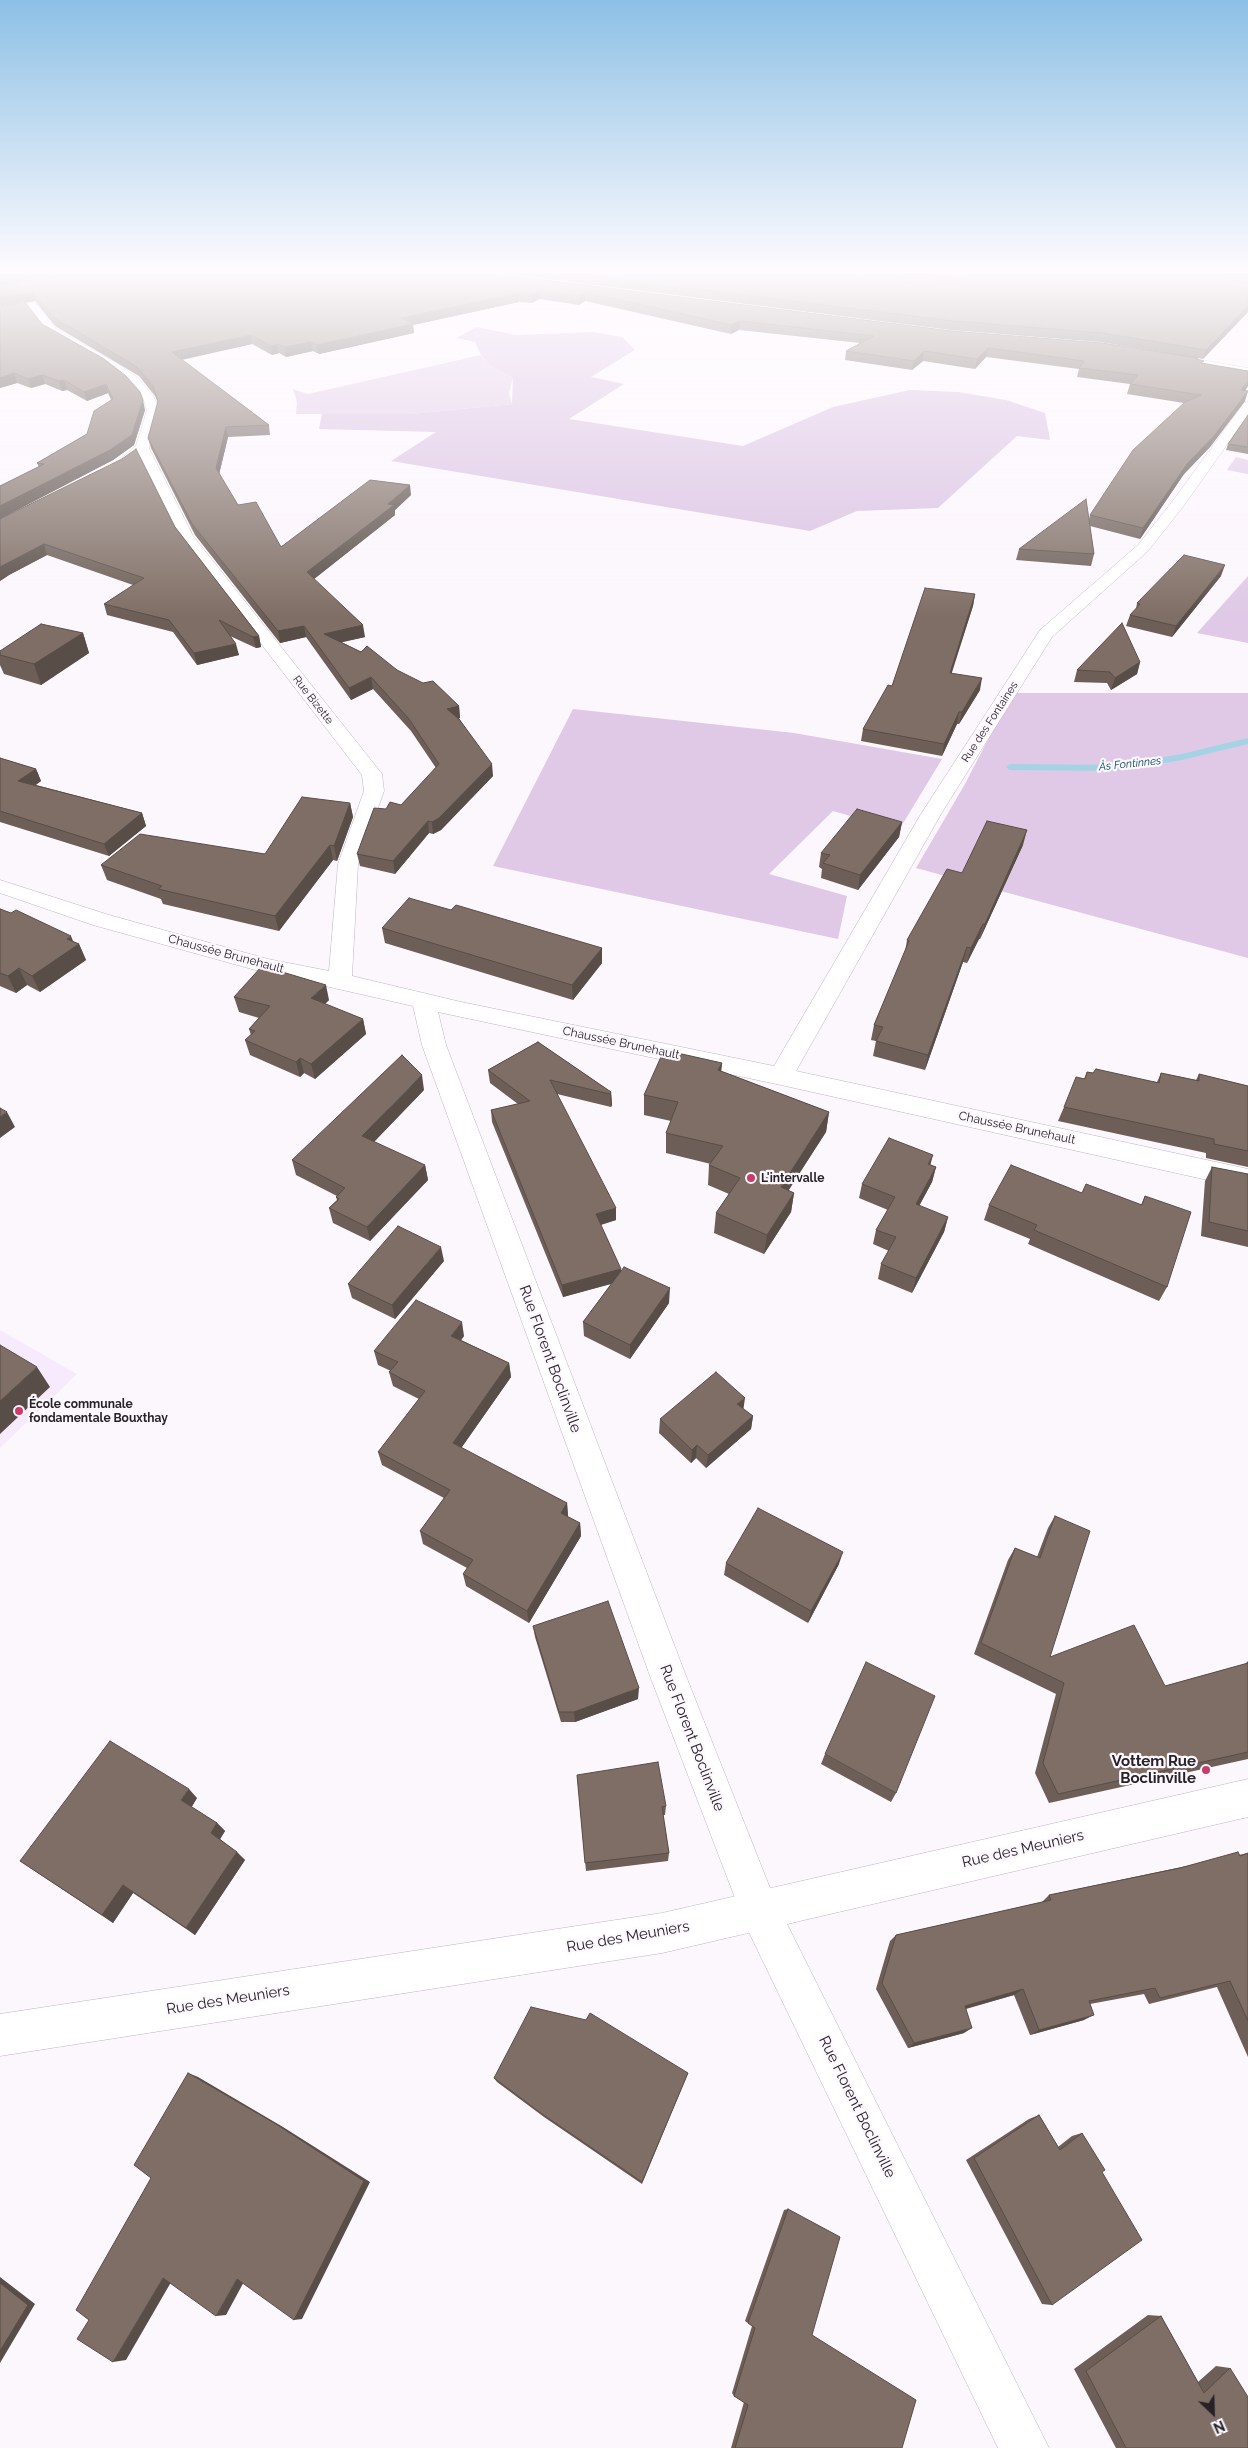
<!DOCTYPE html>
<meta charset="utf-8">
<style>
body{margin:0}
#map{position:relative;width:1248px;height:2448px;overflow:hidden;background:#fcf6fd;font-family:Raleway,sans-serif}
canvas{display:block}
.north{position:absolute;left:1188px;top:2388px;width:50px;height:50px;-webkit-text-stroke:4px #fcf6fd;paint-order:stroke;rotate:156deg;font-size:14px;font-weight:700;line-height:20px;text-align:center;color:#262228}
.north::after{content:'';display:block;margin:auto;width:18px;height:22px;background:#262228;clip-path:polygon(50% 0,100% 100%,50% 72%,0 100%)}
</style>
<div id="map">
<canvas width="1248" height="2448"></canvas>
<div class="north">N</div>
</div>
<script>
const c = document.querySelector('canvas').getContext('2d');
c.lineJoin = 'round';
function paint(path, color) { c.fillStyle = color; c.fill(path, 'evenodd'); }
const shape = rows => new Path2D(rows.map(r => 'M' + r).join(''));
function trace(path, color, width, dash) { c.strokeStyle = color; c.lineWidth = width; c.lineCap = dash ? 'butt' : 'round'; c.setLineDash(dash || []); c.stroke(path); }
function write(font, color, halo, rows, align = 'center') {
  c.font = font + ' Raleway,sans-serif'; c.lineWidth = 4.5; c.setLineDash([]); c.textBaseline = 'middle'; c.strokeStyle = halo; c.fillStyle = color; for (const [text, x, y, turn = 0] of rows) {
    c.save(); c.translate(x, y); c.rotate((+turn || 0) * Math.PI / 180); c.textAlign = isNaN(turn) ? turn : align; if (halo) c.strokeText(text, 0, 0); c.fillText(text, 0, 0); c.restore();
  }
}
paint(shape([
 [0,1330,77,1374,0,1448]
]), '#f8eafd');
paint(shape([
 [481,355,491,365,513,378,509,393,512,404,410,414,296,414,297,402,293,389,308,394],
 [1236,457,1248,460,1248,474,1227,470],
 [1248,576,1248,643,1197,633],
 [1012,693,1248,693,1248,958,916,868,965,784],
 [573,709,794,733,942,759,899,830,833,811,769,874,847,896,838,939,493,866]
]), '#dfc9e6');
paint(shape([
 [477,327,516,335,593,332,622,337,635,350,591,377,624,384,569,419,743,446,833,407,910,390,958,392,1006,400,1045,413,1050,440,1017,436,938,508,857,511,810,531,391,461,436,432,319,429,322,414,410,414,512,404,513,378,490,365,481,355,475,342,456,338]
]), '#d8bfe1');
paint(shape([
 [1248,738,1248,744,1182,760,1115,771,1010,770,1006,767,1010,764,1115,765,1182,754,1248,738]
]), '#a4d3e3');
const minor = shape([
 [31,302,35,303,54,327,121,366,138,378,154,397,159,410,149,448,193,536,382,774,384,791,358,864,352,976,461,1002,774,1066,921,814,1040,630,1138,545,1175,498,1244,403,1248,402,1248,415,1185,504,1148,551,1052,637,941,814,796,1071,1248,1169,1248,1189,781,1085,438,1012,446,1045,686,1676,774,1898,1049,2448,998,2448,745,1924,650,1676,422,1045,413,1006,259,971,93,925,0,893,0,880,109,915,268,959,329,971,338,864,364,791,362,775,179,537,139,456,129,462,122,458,136,446,147,410,144,401,130,384,113,370,46,331,26,305,31,302],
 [1166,354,1248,368,1248,374,1162,359,1160,357,1166,354]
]);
const tertiary = shape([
 [1248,1779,1248,1817,662,1953,0,2056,0,2014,662,1913,1248,1779]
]);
trace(minor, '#bfb3c2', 1);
trace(tertiary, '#bfb3c2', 1);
paint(minor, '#fff');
paint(tertiary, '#fff');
paint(shape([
 [0,274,78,274,63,278,31,279],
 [497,274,952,331,1198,358,1197,360,1203,364,1248,386,1245,391,1245,401,1210,447,1184,474,1140,539,1090,526,1094,554,1091,566,1016,560,1019,549,1089,519,1090,515,1184,403,1127,394,1130,384,1077,377,1079,369,986,357,975,369,923,361,912,370,845,360,846,351,860,343,739,330,731,334,585,301,579,305,539,299,532,303,519,302,413,325,414,333,319,354,313,351,286,357,279,353,272,355,252,344,182,360,269,425,270,435,228,437,219,474,238,505,281,547,411,495,395,510,395,515,314,579,365,637,341,642,397,670,459,706,460,718,459,718,493,776,441,830,433,834,429,833,395,874,360,866,357,854,386,809,401,805,436,768,411,731,373,689,351,700,306,637,280,643,195,535,151,448,148,438,158,403,155,396,139,376,55,326,35,301,25,303,42,324,145,410,134,445,113,460,0,519,175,527,259,636,261,647,256,648,230,636,239,655,197,665,173,632,107,615,104,604,133,585,47,555,9,575,0,581,0,486,39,467,37,463,87,434,111,400,108,393,87,401,67,390,62,391,45,384,31,388,17,383,0,388,0,307,16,304,0,306,0,285],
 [510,274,856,274,937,286,959,287,958,286,936,285,862,274,1198,274,1248,283,1248,312,1203,359,1100,342,951,330],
 [1204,274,1248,274,1248,283],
 [1248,415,1248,454,1226,450,1228,444],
 [1221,576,1172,637,1126,626,1130,615,1136,609,1137,603],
 [975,594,973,606,951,673,980,690,959,724,957,724,942,756,861,741,863,729,892,686],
 [83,633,89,653,41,685,4,674,0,665,0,651],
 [1140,662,1137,674,1111,690,1107,683,1074,682,1077,670],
 [0,758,36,769,41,781,36,785,142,813,146,826,109,856,0,822],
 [350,803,353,817,337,861,333,860,279,931,163,904,161,899,107,880,101,865,265,854],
 [902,822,899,837,858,890,821,878,822,869,819,867,821,853],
 [1023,845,980,939,979,939,967,963,963,962,925,1070,873,1056,876,1041,871,1040,874,1025,905,952,907,940,962,873],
 [0,909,79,944,86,960,40,992,27,985,16,993,0,986],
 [382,928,602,948,602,963,573,1000,385,943],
 [234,997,329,1000,325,1004,363,1019,366,1034,315,1079,304,1073,300,1077,250,1055,245,1040,251,1035,249,1029,259,1018,239,1012],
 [538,1042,611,1092,612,1105,611,1107,557,1094,616,1220,601,1225,621,1271,669,1303,630,1359,584,1336,583,1322,611,1284,563,1297,492,1122,491,1110,518,1104,490,1083,488,1070],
 [722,1063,721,1071,829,1112,826,1132,788,1190,794,1193,791,1212,764,1254,714,1233,716,1213,729,1194,708,1185,709,1165,711,1164,666,1153,666,1133,671,1121,644,1115,644,1095],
 [1087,1072,1157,1082,1161,1073,1196,1080,1199,1074,1248,1086,1248,1167,1206,1158,1206,1153,1058,1121,1064,1107,1084,1079],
 [424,1090,374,1142,425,1165,428,1180,370,1241,333,1223,329,1208,337,1200,336,1197,337,1196,296,1175,292,1160],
 [931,1165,936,1167,932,1182,919,1206,948,1217,944,1232,912,1293,878,1279,881,1264,889,1251,873,1244,876,1230,888,1210,859,1198,862,1184],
 [1212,1167,1248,1174,1248,1247,1201,1236,1205,1181],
 [1082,1193,1141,1205,1145,1196,1167,1287,1159,1301,1028,1244,1030,1239,984,1220,989,1205],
 [444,1261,395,1319,352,1298,348,1284],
 [464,1336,461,1340,509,1363,511,1377,461,1448,567,1503,568,1517,580,1523,581,1536,529,1623,466,1586,463,1574,467,1568,423,1544,420,1531,444,1498,382,1465,378,1452,419,1399,393,1386,389,1372,391,1371,378,1365,374,1351],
 [743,1409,753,1416,751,1429,706,1468,696,1458,691,1463,659,1433,660,1419],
 [1055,1516,1050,1657,1165,1686,1245,1664,1248,1661,1248,1759,1049,1803,1035,1773,1056,1694,974,1654,1008,1560,1015,1548,1037,1557,1048,1528],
 [726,1563,839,1564,808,1623,724,1575],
 [533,1626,638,1699,575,1722,561,1722,535,1637],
 [825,1754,896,1793,891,1802,821,1764],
 [577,1775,666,1806,665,1815,663,1815,669,1853,668,1861,586,1871],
 [197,1798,191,1807,217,1823,225,1831,220,1839,245,1860,195,1935,133,1893,113,1923,20,1861],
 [1248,1853,1248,2057,1217,1987,1149,2004,1144,1994,1090,2004,1084,2020,1030,2035,1014,1995,966,2009,964,2033,908,2048,876,1989,890,1941,896,1935,1042,1902,1049,1895],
 [688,2073,642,2184,544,2117,497,2082,494,2078],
 [1039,2115,1058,2147,1072,2136,1082,2133,1102,2172,1052,2305,1042,2304,966,2160,1029,2119],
 [788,2209,812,2335,902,2448,731,2448,744,2402,734,2396,732,2393,752,2326,745,2321,784,2210],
 [1148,2315,1161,2316,1198,2382,1216,2366,1230,2368,1248,2448,1116,2448,1074,2369]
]), '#6d5f57');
paint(shape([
 [11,274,29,274,31,279,0,285,0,276],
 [62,274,78,274,63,278],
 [539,291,539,299,532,303,531,295],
 [585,292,585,301,579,305,578,296],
 [33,293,35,301,0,306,0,297],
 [518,293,519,302,413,325,414,333,319,354,317,345,402,318],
 [1248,306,1248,312,1203,359,1206,350],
 [740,321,739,330,731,334,731,325],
 [251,335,252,344,174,361,172,352],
 [311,342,313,351,286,357,285,347],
 [277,344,279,353,272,355,271,346],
 [988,348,986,357,975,369,977,359],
 [924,351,923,361,912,370,914,361],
 [14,373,17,383,0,388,0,378],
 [42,375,45,384,31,388,28,379],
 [64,380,67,390,62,391,59,381],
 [1248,381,1248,386,1238,400,1241,390],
 [106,384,108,393,87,401,84,392],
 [1248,391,1245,401,1210,447,1184,474,1140,539,1143,528,1187,464],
 [143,400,145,410,134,445,113,460,0,519,0,506],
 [226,427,228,437,218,479,216,468],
 [410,485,411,495,395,510,395,515,309,583,307,572],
 [44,544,47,555,9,575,0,581,0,567],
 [1225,565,1221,576,1172,637,1176,626],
 [975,594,973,606,948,685,950,673],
 [363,625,365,637,326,646,324,634],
 [304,626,306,637,280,643,278,631],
 [83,633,89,653,41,685,34,664],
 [259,636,261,647,256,648,253,637],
 [236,644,239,655,197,665,194,653],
 [1140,662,1137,674,1111,690,1115,678],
 [371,677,373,689,351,700,349,688],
 [982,678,980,690,959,724,962,712],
 [459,706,460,718,448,721,447,709],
 [959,712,957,724,942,756,944,744],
 [492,764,493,776,441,830,433,834,432,822],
 [36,769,41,781,23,793,18,781],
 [350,803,353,817,337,861,334,846],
 [142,813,146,826,109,856,104,844],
 [428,821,429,833,395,874,393,861],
 [902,822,899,837,858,890,860,875],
 [1027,830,1023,845,980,939,985,924],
 [330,845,333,860,279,931,275,916],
 [983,924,979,939,967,963,971,948],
 [71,936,75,946,79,944,86,960,40,992,32,976,67,939],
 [967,947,963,962,925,1070,928,1055],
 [602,948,602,963,573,1000,572,985],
 [19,968,27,985,16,993,8,976],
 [326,985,329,1000,315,1013,311,998],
 [363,1019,366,1034,315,1079,311,1064],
 [300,1058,304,1073,300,1077,296,1062],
 [722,1063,720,1082,718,1070],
 [422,1075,424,1090,365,1151,362,1136],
 [611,1092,612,1105,611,1107,610,1094],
 [7,1112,15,1127,0,1138,0,1117],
 [829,1112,826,1132,778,1207,781,1187],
 [933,1155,929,1170,928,1164],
 [425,1165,428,1180,370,1241,367,1227],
 [936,1167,932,1182,912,1219,916,1204],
 [794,1193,791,1212,764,1254,767,1235],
 [616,1208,616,1220,596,1226,596,1214],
 [948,1217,944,1232,912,1293,916,1278],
 [441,1247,444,1261,395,1319,392,1305],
 [621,1269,621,1281,563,1297,562,1285],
 [670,1288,669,1303,630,1359,630,1345],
 [462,1322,464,1336,454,1350,451,1336],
 [509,1363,511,1377,455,1457,453,1443],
 [37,1367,50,1387,0,1434,0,1401],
 [745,1398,743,1412,737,1404],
 [753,1416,751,1429,706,1468,708,1455],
 [697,1445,696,1458,691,1463,692,1450],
 [567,1503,568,1516,562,1526,561,1513],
 [580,1523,581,1536,529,1623,527,1611],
 [843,1552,839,1564,808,1623,811,1611],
 [639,1688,638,1699,575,1722,574,1712],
 [189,1789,197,1798,190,1810,181,1800],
 [217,1823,225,1831,219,1841,211,1833],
 [237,1852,245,1860,195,1935,186,1928],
 [123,1885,133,1893,113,1923,102,1915],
 [1023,1989,1014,1995,957,2011,965,2006],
 [1094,2015,1084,2020,1030,2035,1039,2030],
 [972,2028,964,2033,908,2048,914,2043],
 [188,2073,198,2077,283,2127,370,2182,302,2319,294,2320],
 [0,2277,35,2304,0,2363],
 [174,2277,126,2360,113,2362,163,2278],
 [246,2278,226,2315,216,2316,237,2279]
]), '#594d47');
const building = shape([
 [0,274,11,274,0,276,0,274],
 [82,274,497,274,952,331,1102,343,1198,358,1196,359,1204,361,1201,363,1248,371,1248,381,1241,390,1248,391,1213,437,1187,464,1143,528,1090,515,1133,450,1185,402,1201,395,1130,384,1138,375,1079,368,1084,361,988,348,977,359,924,351,914,361,846,351,874,336,740,321,731,325,585,292,578,296,539,291,531,295,518,293,402,318,413,324,317,345,311,342,285,347,277,344,271,346,251,335,172,352,269,425,226,427,216,468,238,505,256,502,281,547,370,480,410,485,388,504,394,505,307,572,363,625,324,634,361,652,367,646,397,670,423,683,433,681,459,706,447,709,459,719,492,764,439,818,432,822,428,821,393,861,357,854,374,808,386,809,390,802,401,805,439,764,409,719,371,677,349,688,304,626,278,631,192,524,148,438,158,401,153,386,137,367,53,317,33,293,0,297,0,285,29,280,61,279,82,274],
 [576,274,856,274,937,286,959,287,966,283,960,278,937,277,920,274,1198,274,1248,283,1248,306,1206,350,1102,333,953,321,576,274],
 [25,302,42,324,104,359,126,376,140,392,143,400,132,435,110,450,0,506,0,486,44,464,37,463,87,434,94,411,113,399,106,384,84,392,64,380,59,381,42,375,28,379,14,373,0,378,0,307,25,302],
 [1248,415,1248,447,1228,444,1248,415],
 [136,449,175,527,259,636,253,637,219,620,236,644,194,653,169,620,104,604,144,578,44,544,0,567,0,519,122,459,136,449],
 [1086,499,1094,554,1019,549,1086,499],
 [1184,555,1225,565,1176,626,1130,615,1140,604,1137,603,1184,555],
 [925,588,975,594,950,673,982,678,962,712,959,712,944,744,863,729,888,685,892,686,925,588],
 [1122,623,1140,662,1115,678,1110,672,1077,670,1122,623],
 [41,624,83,633,34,664,0,655,0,651,41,624],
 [0,758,36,769,18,781,142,813,104,844,0,811,0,758],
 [302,797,350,803,334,846,330,845,275,916,158,889,162,886,101,865,140,834,265,854,302,797],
 [857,809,902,822,860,875,823,863,830,855,821,853,857,809],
 [987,821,1027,830,985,924,983,924,971,948,967,947,928,1055,876,1041,883,1027,874,1025,909,941,907,940,947,869,962,873,987,821],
 [409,898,451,910,456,905,602,948,572,985,382,928,409,898],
 [0,909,11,913,16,910,71,936,67,939,79,944,32,976,19,968,8,976,0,973,0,909],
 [262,966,326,985,311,998,363,1019,311,1064,300,1058,296,1062,245,1040,255,1031,249,1029,270,1006,234,997,262,966],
 [538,1042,611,1092,610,1094,550,1080,616,1208,596,1214,621,1269,562,1285,491,1110,530,1101,488,1070,538,1042],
 [664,1050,722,1063,718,1070,829,1112,781,1187,794,1193,767,1235,716,1213,740,1178,709,1165,723,1146,666,1133,678,1102,644,1095,664,1050],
 [402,1055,422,1075,362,1136,425,1165,367,1227,329,1208,339,1199,336,1197,345,1188,292,1160,402,1055],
 [1096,1069,1159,1083,1161,1073,1199,1081,1199,1074,1248,1086,1248,1151,1214,1144,1214,1139,1064,1107,1076,1077,1085,1079,1087,1072,1093,1073,1096,1069],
 [0,1108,7,1112,0,1117,0,1108],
 [889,1138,933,1155,928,1164,936,1167,916,1204,948,1217,916,1278,881,1264,896,1237,876,1230,895,1197,862,1184,889,1138],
 [1011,1165,1082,1193,1086,1184,1142,1205,1145,1196,1191,1212,1167,1287,1034,1230,1037,1225,989,1205,1011,1165],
 [1212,1167,1248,1174,1248,1231,1209,1222,1212,1167],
 [398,1226,441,1247,392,1305,348,1284,398,1226],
 [624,1267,670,1288,630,1345,583,1322,624,1267],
 [416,1300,462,1322,451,1336,509,1363,453,1443,567,1503,561,1513,580,1523,527,1611,463,1574,473,1560,420,1531,450,1490,378,1452,425,1391,389,1372,398,1362,374,1351,416,1300],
 [0,1345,37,1367,0,1401,0,1345],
 [716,1372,745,1398,737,1404,753,1416,708,1455,697,1445,692,1450,660,1419,716,1372],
 [758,1508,843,1552,811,1611,726,1563,758,1508],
 [1055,1516,1090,1531,1050,1657,1134,1625,1165,1686,1248,1663,1248,1752,1058,1794,1043,1763,1064,1683,981,1643,1015,1548,1040,1558,1055,1516],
 [608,1601,639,1688,574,1712,559,1712,533,1626,608,1601],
 [866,1662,935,1696,896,1793,825,1754,866,1662],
 [110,1741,189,1789,181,1800,217,1823,211,1833,237,1852,186,1928,123,1885,102,1915,20,1861,110,1741],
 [658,1762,666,1806,662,1807,669,1853,585,1863,577,1775,658,1762],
 [1238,1852,1240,1856,1248,1853,1248,2021,1230,1981,1160,1998,1155,1988,1089,2001,1094,2015,1039,2030,1023,1989,965,2006,972,2028,914,2043,882,1983,896,1935,1051,1900,1049,1895,1180,1868,1238,1852],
 [531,2007,586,2020,590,2013,688,2073,642,2182,542,2114,494,2078,531,2007],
 [188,2073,276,2124,364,2181,294,2320,237,2279,216,2316,163,2278,113,2362,77,2339,89,2320,76,2310,151,2178,134,2165,188,2073],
 [1039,2115,1060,2150,1082,2133,1105,2170,1102,2172,1142,2240,1052,2305,974,2158,1039,2115],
 [788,2209,840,2237,812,2335,916,2400,902,2448,735,2448,748,2405,734,2396,755,2328,748,2323,788,2209],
 [0,2283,28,2305,0,2351,0,2283],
 [1161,2316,1204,2393,1230,2368,1248,2397,1248,2448,1126,2448,1086,2371,1161,2316]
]);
paint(building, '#7f6e65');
trace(building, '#594d47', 1);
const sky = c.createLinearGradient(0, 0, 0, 617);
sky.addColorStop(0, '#8dc0e6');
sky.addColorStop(0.44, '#fefbfe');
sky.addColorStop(1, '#fefbfe00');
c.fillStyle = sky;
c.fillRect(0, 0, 1248, 617);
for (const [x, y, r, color] of [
 [751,1178,5,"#c83b6a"],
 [19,1411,5,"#c83b6a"],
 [1206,1770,5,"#c83b6a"]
]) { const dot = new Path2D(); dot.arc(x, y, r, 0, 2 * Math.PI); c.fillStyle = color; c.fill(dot); trace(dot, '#fcf6fd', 2); }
write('11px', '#262228', '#fcf6fd', [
 ["Rue Bizette",313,700,52],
 ["Rue des Fontaines",990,722,-57]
]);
write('italic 11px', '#074c5c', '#fcf6fd', [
 ["Ås Fontinnes",1130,764,-6]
]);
write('12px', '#262228', '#fcf6fd', [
 ["Chaussée Brunehault",226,954,15],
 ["Chaussée Brunehault",621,1043,12],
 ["Chaussée Brunehault",1017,1128,12]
]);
write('bold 12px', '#262228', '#fcf6fd', [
 ["L'intervalle",761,1178],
 ["École communale",29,1404],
 ["fondamentale Bouxthay",29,1418]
], 'left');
write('15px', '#262228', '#fcf6fd', [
 ["Rue Florent Boclinville",550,1359,70],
 ["Rue Florent Boclinville",692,1738,69],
 ["Rue des Meuniers",1023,1849,-13],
 ["Rue des Meuniers",628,1937,-10],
 ["Rue des Meuniers",228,2000,-9],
 ["Rue Florent Boclinville",857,2107,64]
]);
write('bold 15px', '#262228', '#fcf6fd', [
 ["Vottem Rue",1196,1761],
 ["Boclinville",1196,1778]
], 'right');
</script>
